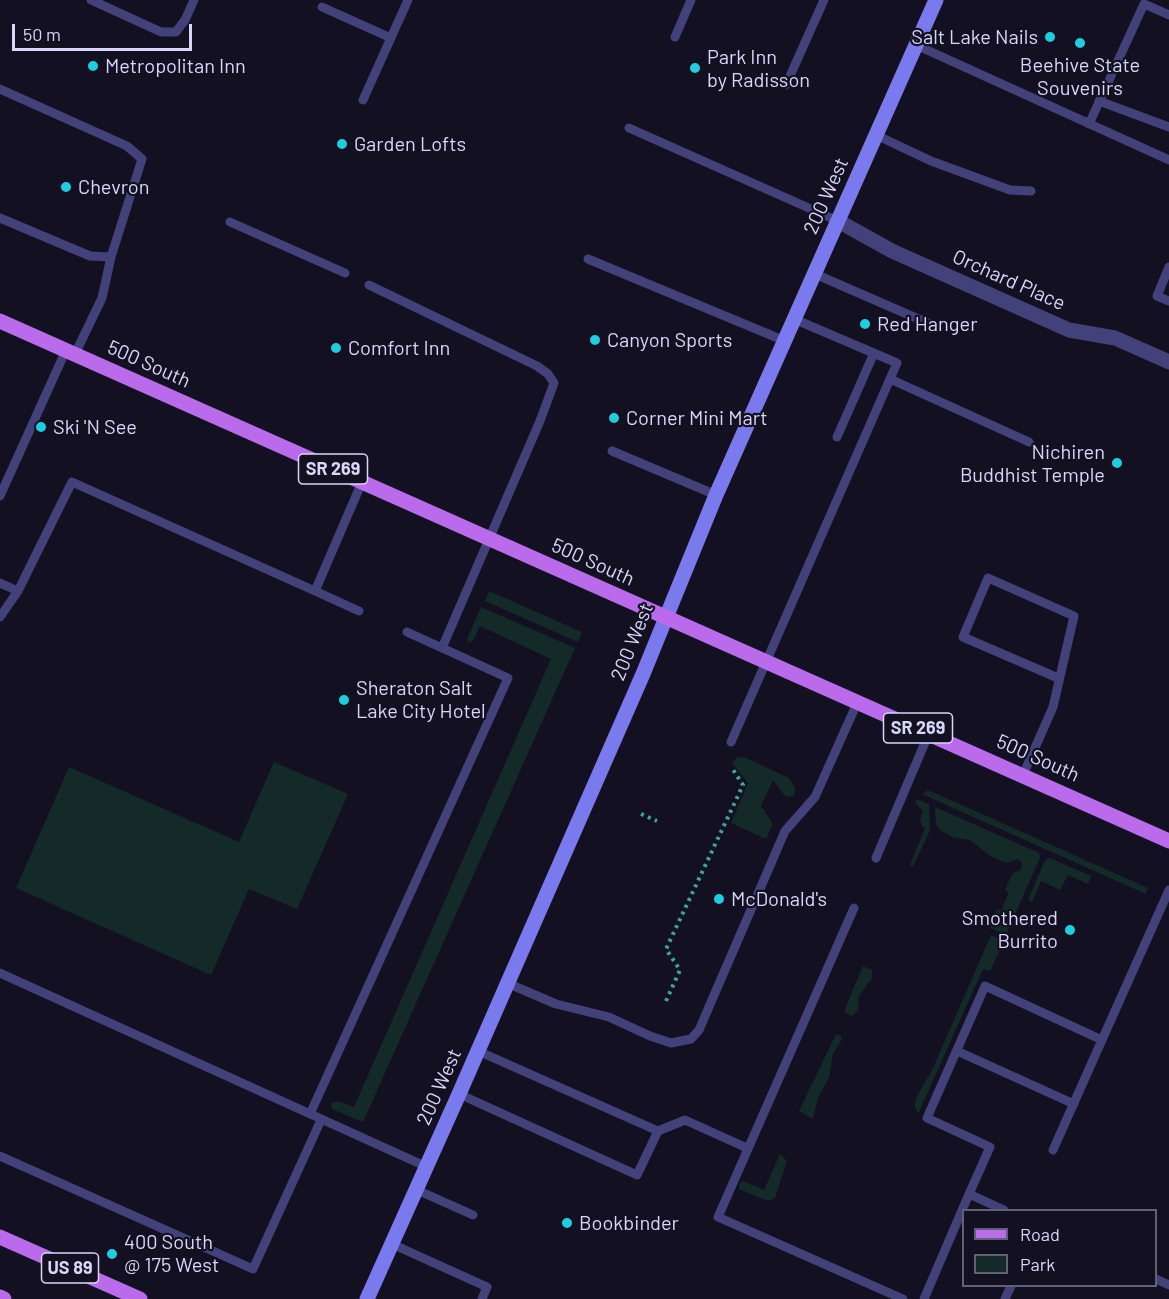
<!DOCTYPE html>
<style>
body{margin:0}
#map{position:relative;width:1169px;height:1299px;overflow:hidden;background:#131021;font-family:Barlow,sans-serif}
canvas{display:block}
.legend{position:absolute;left:962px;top:1209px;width:195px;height:78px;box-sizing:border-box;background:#131021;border:2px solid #625f78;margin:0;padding:8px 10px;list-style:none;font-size:18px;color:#d9d6fa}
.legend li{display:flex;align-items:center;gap:12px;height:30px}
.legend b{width:30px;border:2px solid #625f78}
.scale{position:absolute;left:12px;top:24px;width:180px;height:27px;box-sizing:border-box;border:3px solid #d9d6fa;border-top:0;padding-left:8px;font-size:18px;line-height:21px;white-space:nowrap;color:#d9d6fa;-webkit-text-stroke:4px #131021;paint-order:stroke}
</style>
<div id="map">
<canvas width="1169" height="1299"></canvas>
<ul class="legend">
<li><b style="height:8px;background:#b96beb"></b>Road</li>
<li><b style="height:16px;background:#142a29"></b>Park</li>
</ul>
<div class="scale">50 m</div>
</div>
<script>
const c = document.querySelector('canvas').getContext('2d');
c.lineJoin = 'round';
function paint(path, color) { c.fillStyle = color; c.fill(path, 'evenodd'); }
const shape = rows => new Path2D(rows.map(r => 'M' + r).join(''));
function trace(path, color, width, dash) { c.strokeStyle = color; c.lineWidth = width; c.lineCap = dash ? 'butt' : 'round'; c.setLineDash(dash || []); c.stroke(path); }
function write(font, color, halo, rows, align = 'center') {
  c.font = font + ' Barlow,sans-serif'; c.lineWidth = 4.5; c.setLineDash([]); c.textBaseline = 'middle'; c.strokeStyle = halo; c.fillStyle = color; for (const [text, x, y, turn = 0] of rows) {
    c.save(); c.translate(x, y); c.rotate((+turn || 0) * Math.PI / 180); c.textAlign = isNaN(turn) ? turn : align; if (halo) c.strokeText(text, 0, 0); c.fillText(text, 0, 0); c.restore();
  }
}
paint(shape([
 [489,591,582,632,578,642,485,601],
 [481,607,575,648,363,1122,332,1109,331,1104,337,1101,354,1107,551,659,480,626,473,641,468,643,467,639],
 [744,757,789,778,795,788,794,795,790,797,785,796,773,780,761,806,773,824,766,839,731,823,748,783,732,763,736,758],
 [274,762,348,794,297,909,249,889,211,975,16,888,69,767,239,842],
 [928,790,1148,888,1146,894,922,794],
 [917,799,929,804,930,830,913,867,910,865,925,828,922,826,920,821,923,811,915,803],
 [935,807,1039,853,1040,858,1006,935,990,928,997,909,1001,911,1009,892,1005,890,1012,874,1021,869,1022,863,1018,859,1006,863,990,856,970,840,952,837,940,830,936,824],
 [1050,858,1091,876,1088,884,1068,875,1060,890,1041,881,1032,902,1028,900,1045,860],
 [991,935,1004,941,990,971,983,969,918,1114,915,1106,916,1098,933,1068],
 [863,966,872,970,872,978,859,996,858,1010,852,1016,849,1015,844,1011],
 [836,1034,841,1036,842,1039,833,1054,829,1078,818,1097,813,1119,799,1111],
 [780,1154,786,1160,786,1164,775,1198,768,1201,739,1189,739,1184,743,1181,764,1190]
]), '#142a29');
trace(shape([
 [641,814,657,821],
 [666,1001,680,970,666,949,743,785,732,768]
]), '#3ea59d', 4, [3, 4.5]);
trace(shape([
 [91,0,161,32,176,32,185,20,194,0],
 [322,7,391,38],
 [675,37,691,0],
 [916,45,1169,160],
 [786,85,824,0],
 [0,89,127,146,142,159,111,257,90,256,0,218],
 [363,100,408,0],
 [1099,101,1169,127],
 [1089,124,1144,4,1169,15],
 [629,128,838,221],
 [876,135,931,161,1010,190,1031,191],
 [230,222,345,273],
 [588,259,785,341],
 [1169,267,1157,296,1169,301],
 [815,274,939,328],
 [369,285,537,366,548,374,554,383,540,421,442,648],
 [75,354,102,298,111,257],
 [890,379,1029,442],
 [837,437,874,353],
 [612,451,716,495],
 [0,496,66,350],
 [0,583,18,591,0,617],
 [18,591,72,482,315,591,362,482],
 [315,591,359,611],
 [731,742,897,363,794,319],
 [1023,775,1053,707,1074,616,988,578,963,637,1058,678],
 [876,858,929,733],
 [854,908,718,1217,903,1299],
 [0,973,427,1167],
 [507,983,556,1004,609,1017,650,1036,671,1043,691,1039,699,1030,785,831,815,797,858,701],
 [957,1051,1074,1104],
 [459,1094,637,1175,658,1131,478,1051],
 [310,1114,508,678,407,632],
 [658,1131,685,1120,747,1148],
 [1053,1150,1102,1040],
 [0,1156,253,1269,321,1120],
 [417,1190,473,1215],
 [969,1194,990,1147,927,1118,985,986,1102,1040,1169,890],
 [392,1244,487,1287,482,1299],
 [1156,1279,1169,1285],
 [924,1299,969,1194,1004,1210],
 [1005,1299,1011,1286]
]), '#42417a', 9);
trace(shape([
 [838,221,892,251,1069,330,1115,338,1169,362]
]), '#42417a', 15);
trace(shape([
 [367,1299,459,1094,643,674,716,495,936,0]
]), '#7a79ed', 15);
trace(shape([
 [0,321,1169,841],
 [0,1237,140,1299],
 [0,1297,4,1299]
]), '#b96beb', 15);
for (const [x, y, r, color] of [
 [1050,37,6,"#1dcfde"],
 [1080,43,6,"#1dcfde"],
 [93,66,6,"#1dcfde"],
 [695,68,6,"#1dcfde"],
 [342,144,6,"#1dcfde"],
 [66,187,6,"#1dcfde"],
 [865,324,6,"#1dcfde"],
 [595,340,6,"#1dcfde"],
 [336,348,6,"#1dcfde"],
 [614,418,6,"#1dcfde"],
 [41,427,6,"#1dcfde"],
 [1117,463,6,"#1dcfde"],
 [344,700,6,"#1dcfde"],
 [719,899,6,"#1dcfde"],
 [1070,930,6,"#1dcfde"],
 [567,1223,6,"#1dcfde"],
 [112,1254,6,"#1dcfde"]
]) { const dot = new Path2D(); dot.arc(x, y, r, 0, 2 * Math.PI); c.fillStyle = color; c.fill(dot); trace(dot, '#131021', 2); }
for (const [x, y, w] of [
 [333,469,69],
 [918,728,69],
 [70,1268,57]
]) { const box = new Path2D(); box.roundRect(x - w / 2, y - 15, w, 30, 4.5); c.fillStyle = '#131021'; c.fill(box); trace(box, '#d9d6fa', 1.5); }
write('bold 18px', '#d9d6fa', null, [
 ["SR 269",333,469],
 ["SR 269",918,728],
 ["US 89",70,1268]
]);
write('20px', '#d9d6fa', '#131021', [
 ["Salt Lake Nails",1038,37,"right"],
 ["Park Inn",707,57],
 ["by Radisson",707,80],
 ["Beehive State",1080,65,"center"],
 ["Souvenirs",1080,88,"center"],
 ["Metropolitan Inn",105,66],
 ["Garden Lofts",354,144],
 ["Chevron",78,187],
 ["Red Hanger",877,324],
 ["Canyon Sports",607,340],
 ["Comfort Inn",348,348],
 ["Corner Mini Mart",626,418],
 ["Ski 'N See",53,427],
 ["Nichiren",1105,452,"right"],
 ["Buddhist Temple",1105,475,"right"],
 ["Sheraton Salt",356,688],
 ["Lake City Hotel",356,711],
 ["McDonald's",731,899],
 ["Smothered",1058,918,"right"],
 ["Burrito",1058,941,"right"],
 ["Bookbinder",579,1223],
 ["400 South",124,1242],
 ["@ 175 West",124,1265]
], 'left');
write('20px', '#d9d6fa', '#131021', [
 ["200 West",826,196,-66],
 ["Orchard Place",1009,280,24],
 ["500 South",149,364,24],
 ["500 South",593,562,24],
 ["200 West",632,642,-68],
 ["500 South",1038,758,24],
 ["200 West",439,1087,-66]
]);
</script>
